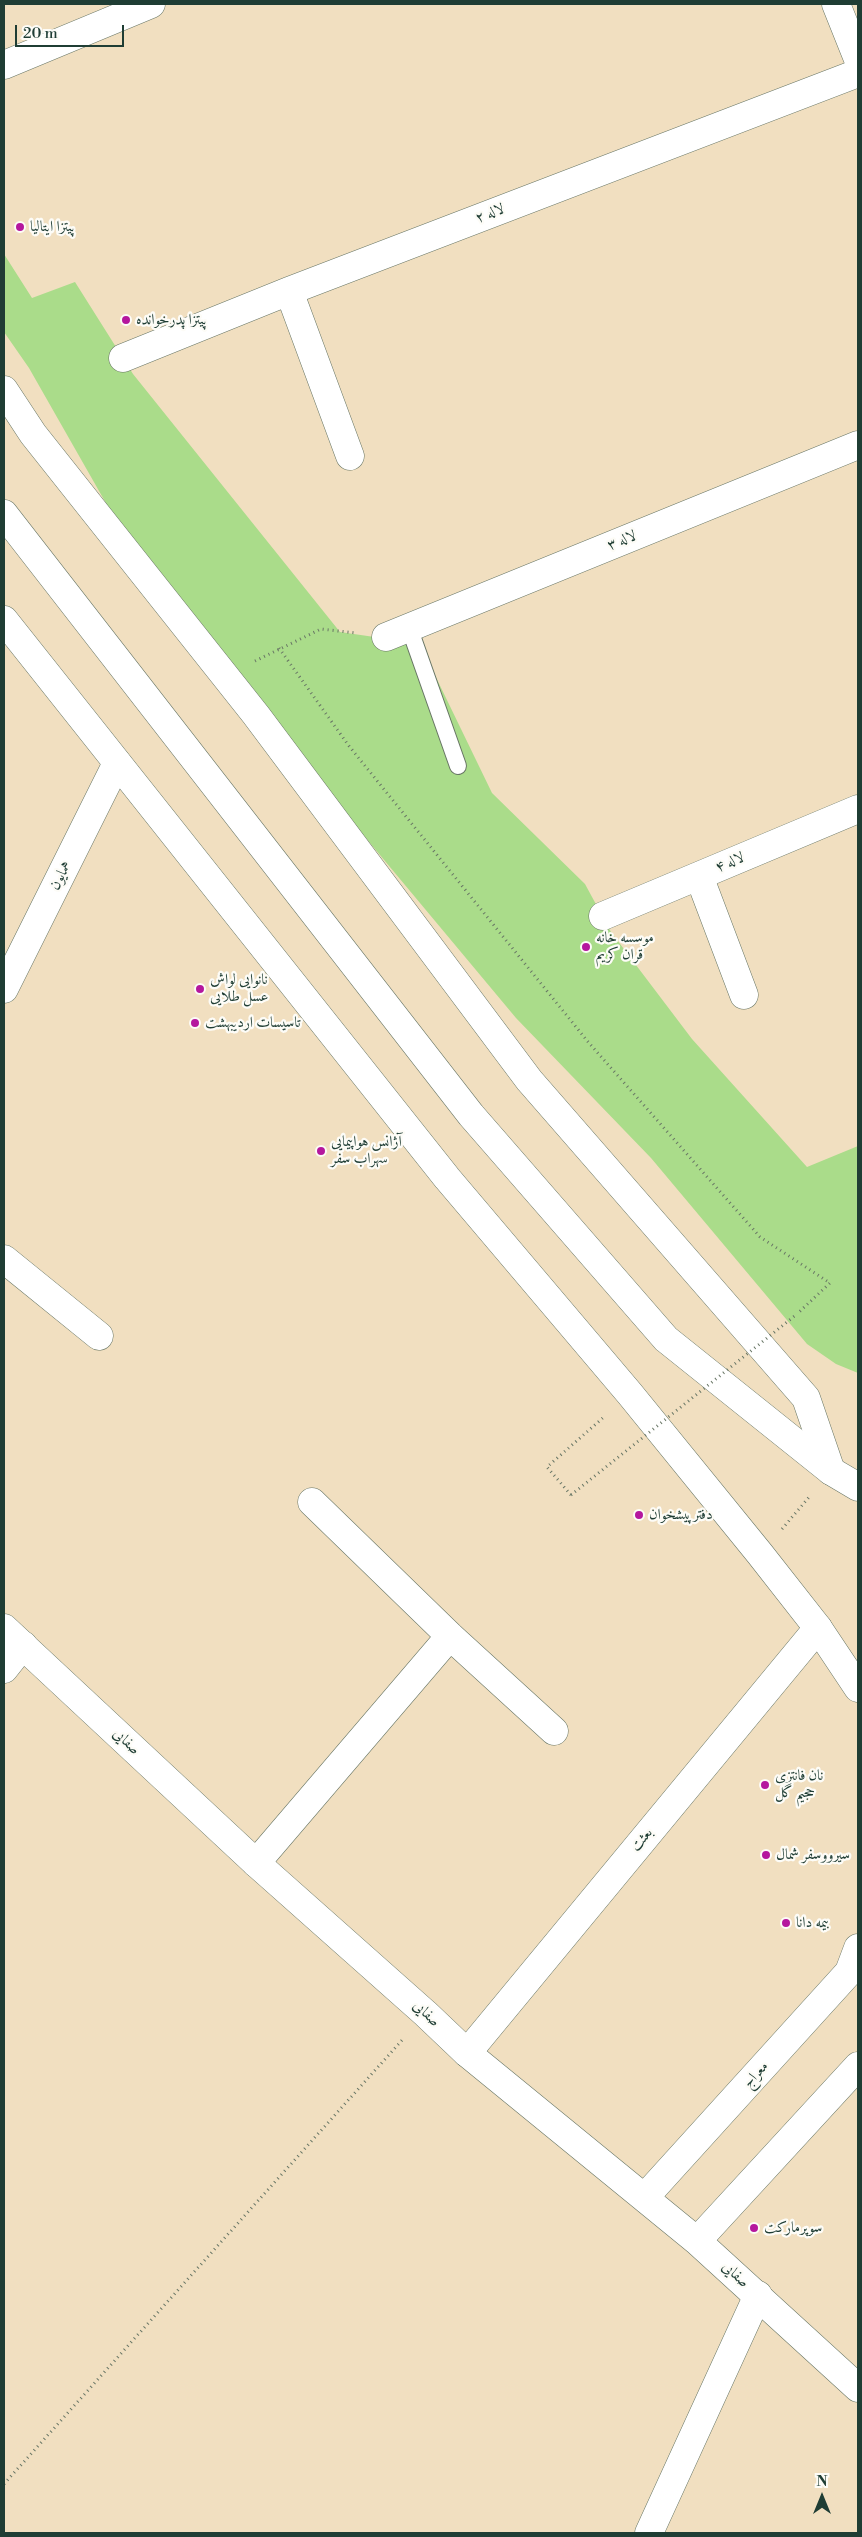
<!DOCTYPE html>
<meta charset="utf-8">
<style>
body{margin:0}
#map{position:relative;width:862px;height:2537px;overflow:hidden;background:#f1dfc0;font-family:"Libre Bodoni",serif}
canvas{display:block}
.frame{position:absolute;inset:0;border:5px solid #1f3d34;pointer-events:none}
.north{position:absolute;left:797px;top:2472px;width:50px;height:50px;-webkit-text-stroke:4px #fdfcf7;paint-order:stroke;rotate:0deg;font-size:14px;font-weight:700;line-height:20px;text-align:center;color:#1f3d34}
.north::after{content:'';display:block;margin:auto;width:18px;height:22px;background:#1f3d34;clip-path:polygon(50% 0,100% 100%,50% 72%,0 100%)}
.scale{position:absolute;left:15px;top:25px;width:109px;height:22px;box-sizing:border-box;border:2px solid #1f3d34;border-top:0;padding-left:6px;font-size:15px;line-height:18px;white-space:nowrap;color:#1f3d34;-webkit-text-stroke:4px #fdfcf7;paint-order:stroke}
</style>
<div id="map">
<canvas width="862" height="2537"></canvas>
<div class="frame"></div>
<div class="north">N</div>
<div class="scale">20 m</div>
</div>
<script>
const c = document.querySelector('canvas').getContext('2d');
c.lineJoin = 'round';
function paint(path, color) { c.fillStyle = color; c.fill(path, 'evenodd'); }
const shape = rows => new Path2D(rows.map(r => 'M' + r).join(''));
function trace(path, color, width, dash) { c.strokeStyle = color; c.lineWidth = width; c.lineCap = dash ? 'butt' : 'round'; c.setLineDash(dash || []); c.stroke(path); }
function write(font, color, halo, rows, align = 'center') {
  c.font = font + ' "Libre Bodoni",Amiri,serif'; c.lineWidth = 4.5; c.setLineDash([]); c.textBaseline = 'middle'; c.strokeStyle = halo; c.fillStyle = color; for (const [text, x, y, turn = 0] of rows) {
    c.save(); c.translate(x, y); c.rotate((+turn || 0) * Math.PI / 180); c.textAlign = isNaN(turn) ? turn : align; if (halo) c.strokeText(text, 0, 0); c.fillText(text, 0, 0); c.restore();
  }
}
paint(shape([
 [4,254,32,298,75,282,133,374,340,632,409,642,430,665,492,793,585,884,611,932,692,1039,807,1167,858,1146,858,1373,836,1364,807,1344,651,1158,516,1018,329,794,107,505,29,368,4,332]
]), '#aadc8a');
const lane = shape([
 [409,627,458,766]
]);
const street = shape([
 [836,4,858,59],
 [4,65,151,4],
 [289,291,350,456],
 [123,358,289,291,858,73],
 [4,390,33,434,256,715,529,1080,806,1398,831,1471],
 [386,637,858,445],
 [699,876,744,995],
 [603,916,858,809],
 [4,989,117,763],
 [4,1259,99,1336],
 [312,1502,450,1636,554,1731],
 [4,1669,23,1645],
 [256,1863,450,1636],
 [467,2053,818,1628],
 [649,2533,758,2295]
]);
const secondary = shape([
 [4,1628,256,1863,426,2014,467,2053,697,2241,858,2388],
 [645,2197,849,1972,858,1948],
 [697,2241,858,2066]
]);
const primary = shape([
 [4,514,471,1115,666,1339,831,1471,858,1487],
 [4,620,447,1178,630,1394,760,1554,818,1628,858,1688]
]);
trace(lane, '#687665', 18);
trace(street, '#687665', 29);
trace(secondary, '#687665', 29);
trace(primary, '#687665', 29);
trace(shape([
 [279,648,349,746,589,1043,760,1237,830,1283,797,1314],
 [255,661,321,629,356,633],
 [571,1495,547,1467,605,1416],
 [782,1529,810,1496],
 [4,2484,404,2038]
]), '#687665', 3, [1, 4]);
trace(lane, '#fff', 16);
trace(street, '#fff', 28);
trace(secondary, '#fff', 28);
trace(primary, '#fff', 28);
trace(shape([
 [571,1495,797,1314]
]), '#687665', 3, [1, 4]);
for (const [x, y, r, color] of [
 [20,227,5,"#b5179e"],
 [126,320,5,"#b5179e"],
 [586,947,5,"#b5179e"],
 [200,989,5,"#b5179e"],
 [195,1023,5,"#b5179e"],
 [321,1151,5,"#b5179e"],
 [639,1515,5,"#b5179e"],
 [765,1785,5,"#b5179e"],
 [766,1855,5,"#b5179e"],
 [786,1923,5,"#b5179e"],
 [754,2228,5,"#b5179e"]
]) { const dot = new Path2D(); dot.arc(x, y, r, 0, 2 * Math.PI); c.fillStyle = color; c.fill(dot); trace(dot, '#fdfcf7', 2); }
write('15px', '#1f3d34', '#fdfcf7', [
 ["لاله ۲",490,214,-21],
 ["لاله ۳",622,541,-22],
 ["لاله ۴",730,863,-23],
 ["همایون",61,876,-63],
 ["صفایی",126,1742,43],
 ["بعثت",642,1840,-50],
 ["صفایی",426,2014,43],
 ["معراج",756,2075,-48],
 ["صفایی",735,2275,42]
]);
write('15px', '#1f3d34', '#fdfcf7', [
 ["پیتزا ایتالیا",30,227],
 ["پیتزا پدرخوانده",136,320],
 ["موسسه خانه",596,938],
 ["قران کریم",596,955],
 ["نانوایی لواش",210,980],
 ["عسل طلایی",210,997],
 ["تاسیسات اردیبهشت",205,1023],
 ["آژانس هواپیمایی",331,1142],
 ["سهراب سفر",331,1159],
 ["دفترپیشخوان",649,1515],
 ["نان فانتزی",775,1776],
 ["حجیم گل",775,1793],
 ["سیرووسفر شمال",776,1855],
 ["بیمه دانا",796,1923],
 ["سوپرمارکت",764,2228]
], 'left');
</script>
